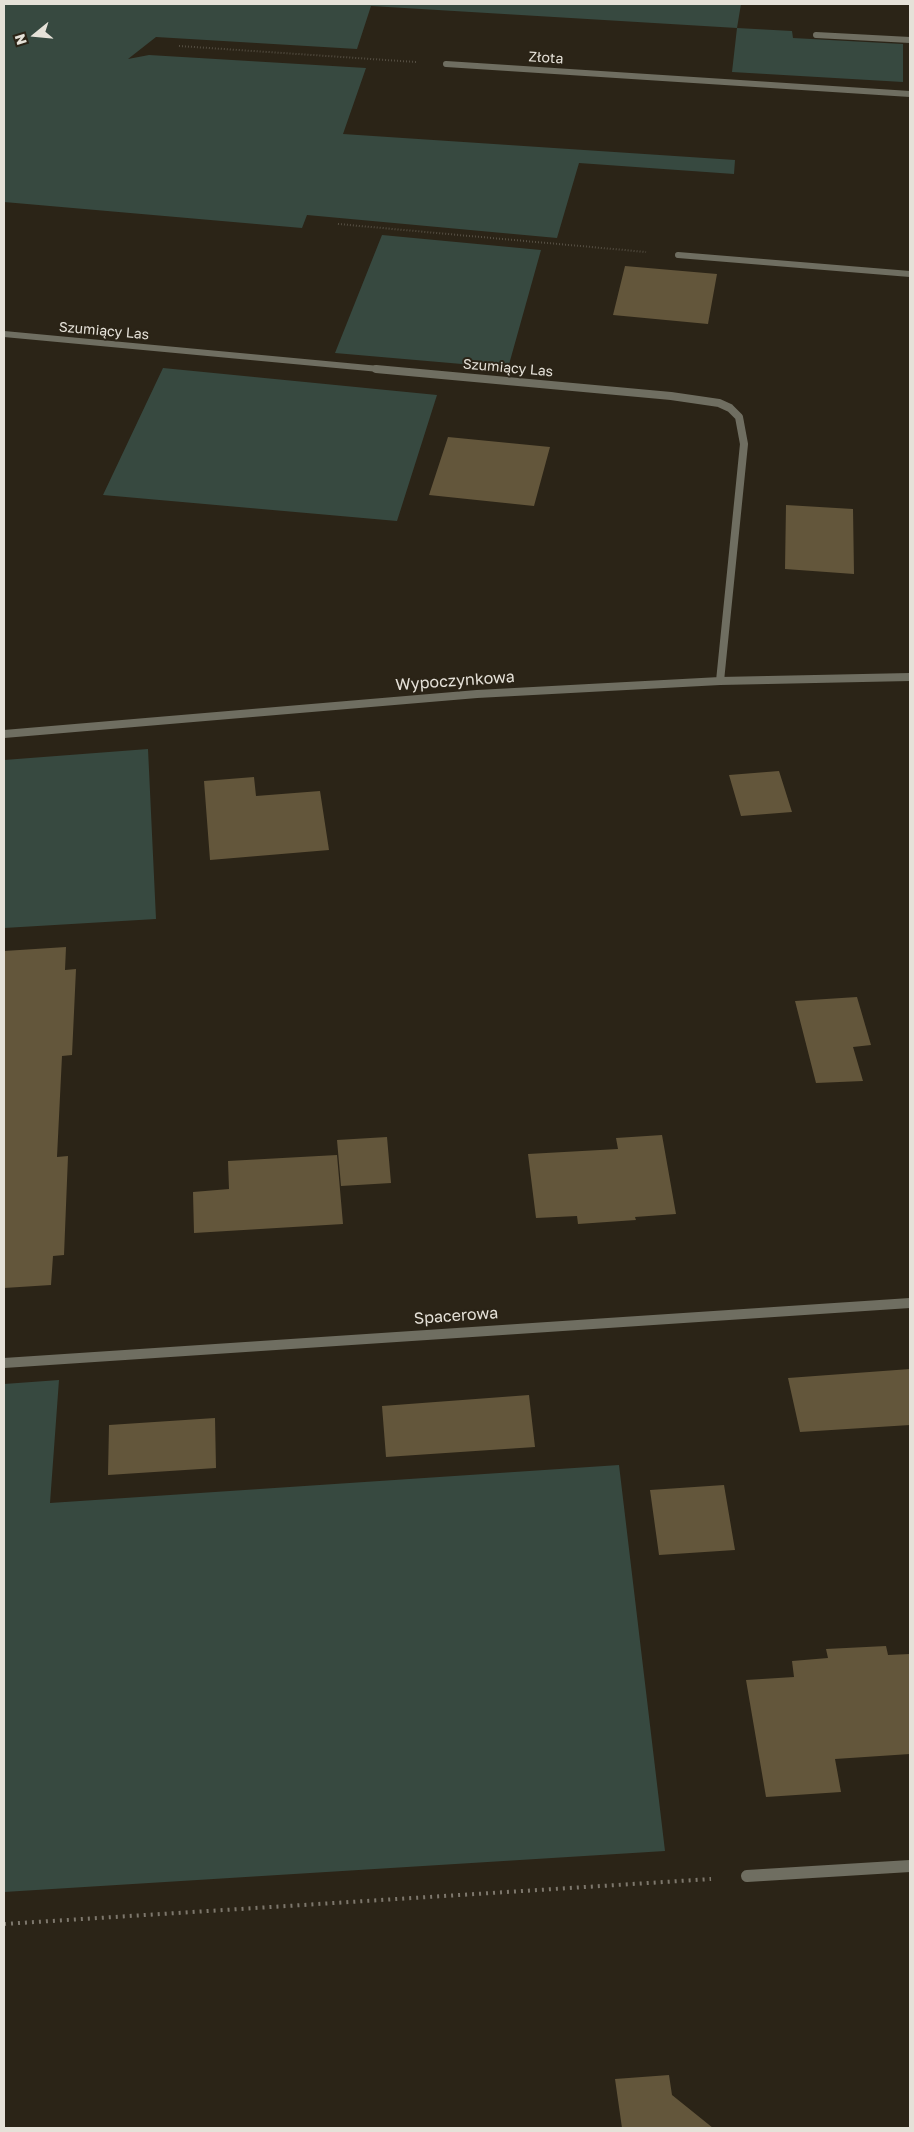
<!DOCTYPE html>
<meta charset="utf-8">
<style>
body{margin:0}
#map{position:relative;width:914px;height:2132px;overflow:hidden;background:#2b2417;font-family:"Golos Text",sans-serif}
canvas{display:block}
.frame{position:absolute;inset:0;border:5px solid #e5e1d8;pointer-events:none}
.north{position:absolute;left:10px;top:10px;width:50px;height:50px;-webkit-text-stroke:4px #2b2417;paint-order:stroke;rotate:253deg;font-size:14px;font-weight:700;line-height:20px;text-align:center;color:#e5e1d8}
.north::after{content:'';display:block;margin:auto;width:18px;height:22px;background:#e5e1d8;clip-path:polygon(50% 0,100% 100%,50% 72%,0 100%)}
</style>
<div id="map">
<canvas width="914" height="2132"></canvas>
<div class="frame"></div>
<div class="north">N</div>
</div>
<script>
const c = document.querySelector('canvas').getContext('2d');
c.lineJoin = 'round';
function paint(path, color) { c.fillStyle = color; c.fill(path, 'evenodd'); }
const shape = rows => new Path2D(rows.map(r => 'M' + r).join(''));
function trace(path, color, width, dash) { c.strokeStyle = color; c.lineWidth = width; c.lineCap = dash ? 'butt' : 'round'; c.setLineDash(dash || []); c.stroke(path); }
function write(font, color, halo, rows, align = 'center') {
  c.font = font + ' "Golos Text",sans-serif'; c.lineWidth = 4; c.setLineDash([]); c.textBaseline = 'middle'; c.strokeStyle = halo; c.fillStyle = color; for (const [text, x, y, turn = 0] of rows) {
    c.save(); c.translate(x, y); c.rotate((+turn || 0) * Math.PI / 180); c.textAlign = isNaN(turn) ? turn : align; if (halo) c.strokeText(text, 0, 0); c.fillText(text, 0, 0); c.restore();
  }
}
paint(shape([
 [4,4,741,4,737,28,792,31,793,38,903,44,903,82,732,72,737,28,371,6,357,49,156,37,128,59,149,55,366,68,343,134,735,160,734,174,579,163,557,238,307,215,302,228,4,202],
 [382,235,541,250,508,368,335,353],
 [163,368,437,395,397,521,103,495],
 [148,749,156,919,4,928,4,760],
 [59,1380,50,1503,619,1465,665,1851,4,1892,4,1384]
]), '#374940');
paint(shape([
 [625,266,717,274,708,324,613,315],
 [448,437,550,447,534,506,429,495],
 [786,505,853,509,854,574,785,569],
 [779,771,792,812,741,816,729,775],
 [254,777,256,796,320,791,329,850,210,860,204,781],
 [66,947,65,970,76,969,72,1055,62,1056,57,1157,68,1156,64,1255,53,1256,51,1285,4,1288,4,951],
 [857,997,871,1045,853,1047,863,1081,816,1083,795,1001],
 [662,1135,676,1214,635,1217,636,1220,578,1224,577,1216,536,1218,528,1154,618,1149,616,1138],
 [387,1137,391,1183,341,1186,337,1140],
 [337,1155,343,1224,194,1233,193,1192,229,1189,228,1161],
 [910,1369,910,1425,800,1432,788,1378],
 [529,1395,535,1447,386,1457,382,1406],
 [215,1418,216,1468,108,1475,109,1425],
 [724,1485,735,1550,659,1555,650,1490],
 [886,1646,888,1655,910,1654,910,1754,835,1759,841,1792,766,1797,746,1680,794,1677,792,1661,828,1658,826,1649],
 [669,2075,672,2095,713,2128,622,2128,615,2079]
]), '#63563b');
trace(shape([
 [179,46,416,62],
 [338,224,646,252]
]), '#7d776c', 2, [0.5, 2.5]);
trace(shape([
 [4,1924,711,1879]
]), '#7d776c', 4, [2, 5]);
trace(shape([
 [816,35,910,40]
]), '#6f6e61', 6);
trace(shape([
 [747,1876,910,1866]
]), '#6f6e61', 12);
trace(shape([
 [446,64,910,94],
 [678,255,910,274],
 [4,334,390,370]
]), '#6f6e61', 6);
trace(shape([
 [376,369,671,396,719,403,730,408,739,417,744,444,720,681],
 [4,734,477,694,720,681,910,677]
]), '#6f6e61', 8);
trace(shape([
 [4,1363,910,1303]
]), '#6f6e61', 10);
write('14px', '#e5e1d8', '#2b2417', [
 ["Złota",546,58,4],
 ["Szumiący Las",104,331,5],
 ["Szumiący Las",508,368,5]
]);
write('16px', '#e5e1d8', '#2b2417', [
 ["Wypoczynkowa",455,681,-4],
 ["Spacerowa",456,1316,-4]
]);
</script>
